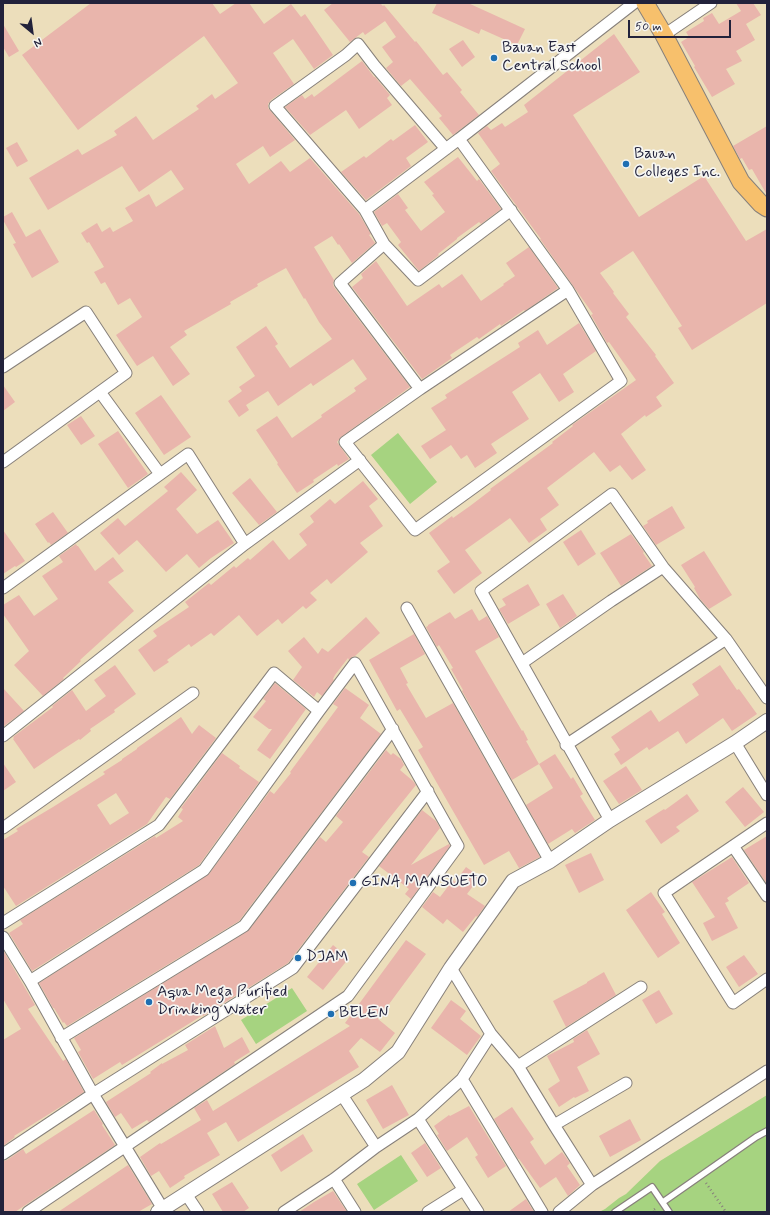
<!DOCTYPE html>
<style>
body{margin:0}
#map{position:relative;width:770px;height:1215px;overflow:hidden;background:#ecdebb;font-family:Mynerve,sans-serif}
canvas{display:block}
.frame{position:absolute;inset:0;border:4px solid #22223b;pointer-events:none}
.north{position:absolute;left:12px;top:12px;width:40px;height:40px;-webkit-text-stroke:3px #f6f6f2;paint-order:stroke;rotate:151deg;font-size:11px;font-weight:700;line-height:16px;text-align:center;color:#22223b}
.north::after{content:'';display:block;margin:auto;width:14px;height:18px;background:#22223b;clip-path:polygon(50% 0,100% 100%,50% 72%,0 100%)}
.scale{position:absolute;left:628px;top:20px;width:103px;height:18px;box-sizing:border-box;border:2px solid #22223b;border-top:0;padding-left:5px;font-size:12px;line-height:14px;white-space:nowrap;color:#22223b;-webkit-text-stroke:3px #f6f6f2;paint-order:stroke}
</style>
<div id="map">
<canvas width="770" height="1215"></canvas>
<div class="frame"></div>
<div class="north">N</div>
<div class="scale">50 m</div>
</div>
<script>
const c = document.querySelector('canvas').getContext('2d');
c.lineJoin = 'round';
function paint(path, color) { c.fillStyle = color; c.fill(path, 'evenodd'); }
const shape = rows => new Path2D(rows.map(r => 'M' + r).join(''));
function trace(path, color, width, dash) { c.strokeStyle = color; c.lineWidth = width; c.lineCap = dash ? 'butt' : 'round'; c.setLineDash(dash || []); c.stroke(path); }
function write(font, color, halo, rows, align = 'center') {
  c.font = font + ' Mynerve,sans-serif'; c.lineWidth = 3.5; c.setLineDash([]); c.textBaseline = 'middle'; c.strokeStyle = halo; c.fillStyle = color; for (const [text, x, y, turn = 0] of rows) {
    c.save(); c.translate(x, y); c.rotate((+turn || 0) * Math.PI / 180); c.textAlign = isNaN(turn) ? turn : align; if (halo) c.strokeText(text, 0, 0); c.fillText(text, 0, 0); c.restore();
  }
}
paint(shape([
 [398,433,437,482,410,504,371,455],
 [292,988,307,1011,256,1044,241,1020],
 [767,1095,767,1212,599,1212,605,1209,619,1198,626,1194,660,1161],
 [401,1155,418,1181,374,1210,357,1184]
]), '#a6d380');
paint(shape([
 [91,3,212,3,220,14,236,3,249,3,264,24,291,4,301,17,305,14,333,55,314,69,293,39,273,53,294,84,271,100,268,104,268,108,295,140,270,157,263,146,236,164,249,184,281,161,290,172,310,158,359,214,371,234,369,235,375,243,352,263,339,244,338,245,332,236,314,247,334,280,333,284,334,287,410,387,341,437,337,442,349,459,338,466,337,464,313,480,314,482,297,493,277,464,278,463,256,430,277,416,292,438,322,417,321,415,356,391,354,388,367,379,353,359,313,386,311,383,278,406,268,391,246,405,249,410,239,417,228,401,242,391,239,387,255,376,236,347,266,326,278,344,275,346,290,368,332,339,319,322,305,298,304,299,286,268,257,284,258,286,230,302,231,304,184,331,187,335,170,347,190,374,173,386,153,356,137,366,116,335,142,317,130,298,118,305,105,282,101,284,94,272,104,267,89,242,87,243,81,233,97,223,102,232,110,227,113,232,133,221,125,208,149,194,156,207,184,189,171,170,139,192,122,166,48,210,29,178,78,149,82,155,117,135,114,131,136,116,153,140,199,109,196,106,212,94,215,99,238,83,204,36,78,130,22,55],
 [333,3,380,3,383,6,384,5,415,42,416,41,443,75,447,72,462,90,460,92,479,115,453,135,439,118,442,116,410,79,401,86,386,68,393,62,382,47,396,37,385,21,365,35,363,32,350,42,324,10],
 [437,3,468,3,525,29,517,45,481,29,479,34,432,13],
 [736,3,753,3,761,15,746,24,755,40,736,51,742,61,726,69,735,84,712,97,694,67,695,66,681,42,689,37,686,32,704,21,703,18,712,13,719,24,741,11],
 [3,24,19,51,9,57,3,47],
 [614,34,640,72,573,115,639,217,704,176,746,241,767,229,767,303,692,350,678,328,682,326,633,251,600,273,614,292,613,293,629,314,626,317,656,355,655,356,674,383,656,397,662,406,646,417,645,415,621,434,646,470,632,480,620,465,610,472,594,452,547,488,559,505,540,519,547,530,529,543,510,518,465,550,482,573,454,594,437,571,450,562,429,533,452,516,453,518,470,506,491,490,490,489,553,443,552,442,573,426,572,425,636,380,609,342,607,343,591,315,593,314,540,239,541,239,538,235,491,171,500,164,478,133,487,126,491,130,502,123,505,127,528,112,524,105],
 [463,40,475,57,462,67,449,49],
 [362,61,374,77,375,77,390,95,387,98,392,105,359,129,346,110,310,135,285,107,302,95,305,99,312,94,314,97],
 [415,125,428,142,406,158,411,166,366,200,341,172,364,156,366,158,391,139,393,141],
 [767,126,767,195,752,169,749,170,742,158,740,159,733,146],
 [17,142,28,161,17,167,6,148],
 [458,157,477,181,479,179,501,209,481,224,479,222,457,238,457,239,438,254,439,255,419,271,398,245,401,242,387,223,382,226,374,212,398,194,408,208,405,210,421,231,445,212,432,195,434,194,424,182],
 [12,212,26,237,40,229,59,262,32,278,13,244,16,243,3,220,3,217],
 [529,247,558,288,525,311,524,310,501,326,500,324,479,339,477,337,450,355,452,358,422,379,352,287,363,278,361,274,376,261,407,306,439,284,442,288,462,274,481,301,504,285,503,284,515,276,506,263],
 [579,323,596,351,563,374,574,392,559,402,540,373,512,392,529,419,491,444,497,453,475,468,467,455,461,459,451,445,430,459,421,446,446,430,431,408,447,398,445,395,520,347,518,343,538,330,547,345],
 [3,385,15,402,3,411],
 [161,395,191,437,164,455,135,413],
 [81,416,95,436,81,445,67,425],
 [118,431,148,474,128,488,98,444],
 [181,472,197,490,176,509,197,534,218,520,234,543,211,558,199,568,187,554,166,572,137,540,119,555,100,533,118,518,125,526,168,491,164,487],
 [250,478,277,512,259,525,232,493],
 [363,481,378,499,369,506,383,526,360,543,368,552,331,584,327,579,310,593,317,600,306,609,303,606,282,624,278,619,257,636,239,615,214,636,211,633,191,647,189,644,167,660,169,662,154,672,138,650,157,636,153,631,189,607,185,602,209,583,211,585,234,566,236,568,248,558,250,560,273,540,289,560,307,545,299,534,314,522,310,516,330,499,335,504],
 [672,506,685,528,656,545,643,526,648,523,647,521],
 [53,512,68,533,51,545,49,542,48,543,35,524],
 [3,530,25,561,16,567,15,566,3,574],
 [581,530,596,554,578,566,563,542],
 [631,534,644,552,643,553,652,566,621,586,600,553],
 [76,544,77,546,78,546,95,571,113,557,124,571,108,582,134,611,80,660,81,661,63,678,64,679,43,696,14,665,29,651,3,614,3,605,19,595,34,616,58,599,42,576,63,562,59,556],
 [704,551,732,595,709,609,700,599,694,588,695,587,681,565],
 [528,584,540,605,508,624,499,609,506,605,502,599],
 [563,594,577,616,560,628,546,604],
 [472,609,479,621,487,616,499,637,475,651,522,731,523,730,528,740,526,741,539,764,555,754,571,779,573,777,583,794,580,796,595,820,575,833,572,829,548,844,526,805,553,788,539,764,512,780,465,696,462,691,463,690,451,669,453,668,439,645,437,647,426,627,428,626,428,625,450,612,455,619],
 [366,617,380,633,355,656,352,657,349,660,348,658,335,675,333,679,334,680,322,696,317,692,314,697,293,680,302,667,288,651,304,637,318,654,322,648,328,652],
 [414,634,425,654,400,668,408,683,406,684,426,718,453,703,540,857,519,868,509,851,484,865,418,750,423,747,400,709,397,711,369,660],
 [115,665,136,694,114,710,115,712,90,729,91,731,80,740,79,739,59,752,34,769,13,739,14,738,13,737,53,707,52,706,72,690,86,711,106,696,94,680],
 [720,665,737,690,739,689,757,714,732,731,723,718,686,744,678,731,649,750,647,747,621,765,614,754,620,750,611,737,651,710,659,722,699,695,692,684],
 [275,683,306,709,270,759,257,750,272,729,269,729,253,717,266,701,263,699],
 [3,688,24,711,4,726,3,725],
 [345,688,369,705,360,718,381,734,239,921,67,1026,64,1022,63,1023,54,1008,53,1008,39,983,209,874,270,791,274,794,291,773,290,772,338,707,333,704],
 [181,717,192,734,199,725,216,738,170,799,166,797,147,824,16,906,3,886,3,840,18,831,16,829,53,807,105,774,103,772,122,760,122,759,137,749,137,748],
 [116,793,129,813,110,825,97,805],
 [386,750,391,755,393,753,401,759,404,765,400,770,413,781,416,785,362,852,369,857,288,963,203,1016,203,1015,122,1065,120,1062,93,1079,78,1052,81,1050,74,1038,249,930,320,837,326,842,343,822,336,816],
 [222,753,240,766,239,768,259,782,199,865,32,971,9,933,23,924,20,920,155,836,156,838,183,821,178,817,183,809,181,808],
 [3,763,16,782,3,791],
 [626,766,642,790,619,804,603,781],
 [743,787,764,812,745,827,725,802],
 [687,794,699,811,676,827,680,831,661,844,645,821,664,809,665,810],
 [422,810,436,821,440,828,411,865,449,844,450,846,411,899,405,894,409,889,379,866],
 [767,836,767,884,744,850],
 [591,853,604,880,579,893,565,865],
 [732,857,749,883,727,898,729,901,725,903,738,928,712,941,703,923,715,917,692,882],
 [466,867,480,877,467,894,485,906,477,917,476,916,463,932,447,919,443,924,422,907,433,892,440,897,453,880,455,882],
 [651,892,665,912,662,914,680,943,658,958,626,910],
 [406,940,426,954,378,1019,395,1033,380,1052,361,1038,349,1051,359,1067,238,1142,226,1122,207,1133,220,1155,184,1176,185,1178,170,1188,159,1171,151,1176,140,1157,160,1143,161,1144,201,1120,194,1108,207,1100,213,1111,350,1026,345,1023],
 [333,945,349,958,323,990,307,977],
 [3,950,35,1005,28,1009,63,1061,66,1059,84,1092,14,1136,15,1137,3,1146,3,1040,21,1029,3,999],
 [744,955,758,974,739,987,726,967],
 [604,972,616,995,566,1027,553,1001,587,983,587,982],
 [659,990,673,1014,656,1024,642,1000],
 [451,1000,466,1011,460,1019,481,1036,467,1055,431,1028],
 [215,1026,224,1048,242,1037,250,1052,234,1062,235,1064,149,1122,147,1120,132,1129,121,1113,115,1117,106,1102,151,1073,150,1072,162,1063,162,1064,188,1050,185,1045],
 [587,1030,600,1054,577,1067,589,1091,575,1098,574,1097,559,1107,548,1089,560,1081,547,1056,574,1042,573,1039],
 [392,1085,409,1115,383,1129,366,1100],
 [469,1106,506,1166,488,1178,475,1157,478,1155,467,1137,447,1151,437,1135,439,1134,434,1126,449,1115,450,1116],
 [512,1107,534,1139,530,1142,545,1165,562,1152,570,1163,567,1166,580,1185,568,1196,556,1177,540,1188,519,1159,518,1159,494,1119],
 [94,1110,103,1124,102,1125,115,1145,15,1212,3,1212,3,1161,7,1160,23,1149,26,1154],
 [630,1119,641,1140,610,1157,599,1136],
 [303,1134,313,1151,281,1172,271,1155],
 [425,1143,441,1168,427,1177,411,1153],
 [128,1165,152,1204,138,1212,58,1212],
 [232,1182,249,1208,243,1212,223,1212,212,1194],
 [333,1191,347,1212,299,1212,314,1202],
 [526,1199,534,1212,508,1212]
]), '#e9b5ac');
const service = shape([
 [663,1202,756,1137,767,1131],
 [615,1212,652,1187,669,1212]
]);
const minor = shape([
 [664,35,711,3],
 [459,139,634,3],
 [446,149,374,65,358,44,346,55,275,106,365,210,384,244,418,280,511,210],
 [365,210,459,139,568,290],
 [384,244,340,283,420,389,345,442,415,530,621,381,568,290,420,389],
 [3,367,86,312,126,373,3,462],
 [100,392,160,474],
 [3,588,188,454,245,544],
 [407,608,550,861],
 [726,639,767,698],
 [522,663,611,601,663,567,612,494,481,591,610,820],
 [3,736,245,544,360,460],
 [735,743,767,795],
 [566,745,726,639,663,567],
 [767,823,664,893,733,1003,767,979],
 [3,828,193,693],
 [733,846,767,896],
 [3,923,159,825,274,673,319,711],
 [3,937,30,981,93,1094,163,1209],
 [451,968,491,1034,518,1066,641,987],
 [61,1038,244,926,393,729],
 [518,1066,554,1125,592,1185],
 [462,1079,542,1212],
 [342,1095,376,1147],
 [418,1119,478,1212],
 [554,1125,626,1083],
 [3,1154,93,1094,293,968,428,791],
 [334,1179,355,1212],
 [186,1194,198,1212],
 [28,1212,348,996,458,846,355,663,319,711,204,870,30,981],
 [284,1212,334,1179,376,1147,418,1119,462,1079,491,1034],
 [428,1212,463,1190],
 [559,1212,592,1185,767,1071]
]);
const tertiary = shape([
 [158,1212,364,1080,398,1052,451,968,513,881,550,861,610,820,735,743,767,721]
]);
const primary = shape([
 [645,3,664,35,741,182,761,204,767,208]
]);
trace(service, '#87807b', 8);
trace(minor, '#87807b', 13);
trace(tertiary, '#87807b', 16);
trace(primary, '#87807b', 19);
trace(shape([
 [706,1183,726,1212],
 [653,1212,652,1211,655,1209,654,1208]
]), '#87807b', 2.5, [1, 3]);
trace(service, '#fff', 5.5);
trace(minor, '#fff', 11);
trace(tertiary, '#fff', 14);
trace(primary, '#f7c06c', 17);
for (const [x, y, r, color] of [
 [494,58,4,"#1f6fb2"],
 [626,164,4,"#1f6fb2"],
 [353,883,4,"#1f6fb2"],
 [298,958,4,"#1f6fb2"],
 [149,1002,4,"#1f6fb2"],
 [331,1014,4,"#1f6fb2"]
]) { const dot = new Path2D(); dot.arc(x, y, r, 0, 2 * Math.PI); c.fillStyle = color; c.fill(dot); trace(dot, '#f6f6f2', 1.5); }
write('16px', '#22223b', '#f6f6f2', [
 ["Bauan East",502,49],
 ["Central School",502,67],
 ["Bauan",634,155],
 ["Colleges Inc.",634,173],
 ["GINA MANSUETO",361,883],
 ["DJAM",306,958],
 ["Aqua Mega Purified",157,993],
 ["Drinking Water",157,1011],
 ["BELEN",339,1014]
], 'left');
</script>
